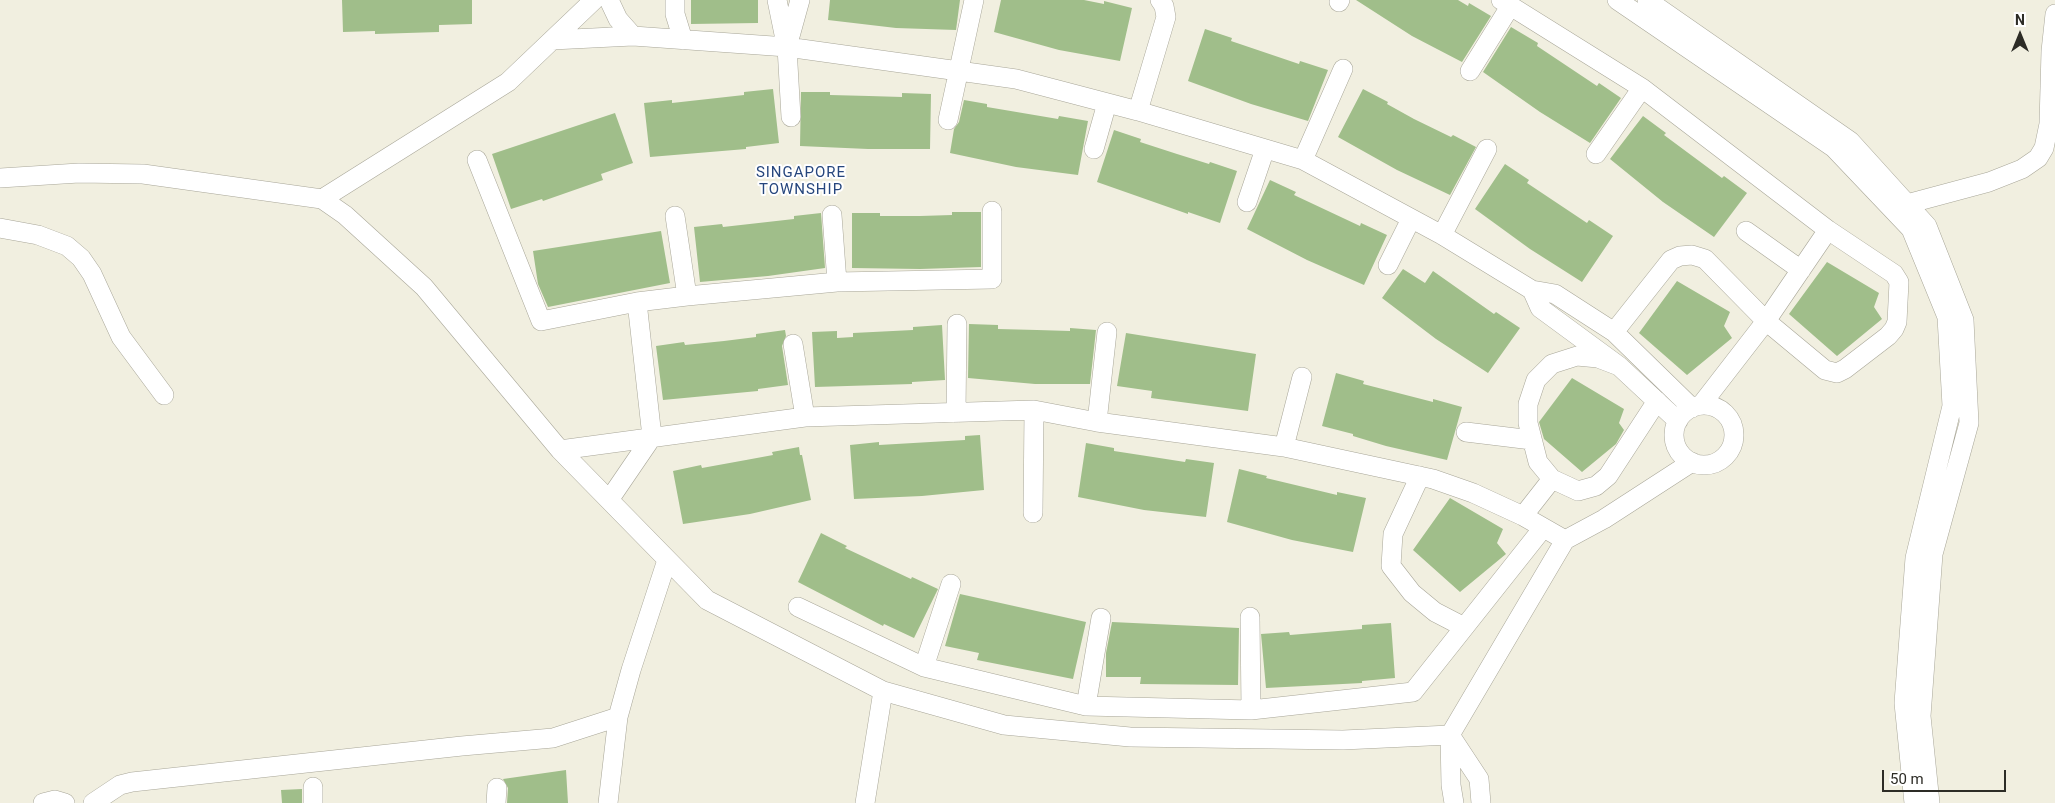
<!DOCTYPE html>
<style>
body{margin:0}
#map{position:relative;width:2055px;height:803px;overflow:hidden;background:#f1efe0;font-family:Roboto,sans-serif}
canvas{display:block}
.north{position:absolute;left:1995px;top:10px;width:50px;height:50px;-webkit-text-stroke:4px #fff;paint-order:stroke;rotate:0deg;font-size:14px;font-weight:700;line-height:20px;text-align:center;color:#2d2c26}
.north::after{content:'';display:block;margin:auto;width:18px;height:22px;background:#2d2c26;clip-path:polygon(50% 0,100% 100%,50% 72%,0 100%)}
.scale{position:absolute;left:1882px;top:770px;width:124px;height:22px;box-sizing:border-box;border:2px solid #2d2c26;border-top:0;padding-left:6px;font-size:15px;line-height:18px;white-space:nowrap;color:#2d2c26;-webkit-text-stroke:4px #fff;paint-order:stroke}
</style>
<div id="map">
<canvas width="2055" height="803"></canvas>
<div class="north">N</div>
<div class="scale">50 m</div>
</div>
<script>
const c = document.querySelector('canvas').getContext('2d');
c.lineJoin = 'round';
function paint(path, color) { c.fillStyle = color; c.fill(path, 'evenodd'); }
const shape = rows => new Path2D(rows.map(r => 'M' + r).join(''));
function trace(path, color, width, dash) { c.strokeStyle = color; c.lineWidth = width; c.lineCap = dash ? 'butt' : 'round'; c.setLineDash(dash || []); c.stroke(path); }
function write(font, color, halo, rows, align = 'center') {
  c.font = font + ' Roboto,sans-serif'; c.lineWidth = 4; c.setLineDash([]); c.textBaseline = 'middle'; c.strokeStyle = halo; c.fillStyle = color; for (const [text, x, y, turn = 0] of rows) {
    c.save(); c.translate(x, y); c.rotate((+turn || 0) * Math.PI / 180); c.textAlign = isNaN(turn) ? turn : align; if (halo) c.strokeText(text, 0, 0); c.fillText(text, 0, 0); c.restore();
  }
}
paint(shape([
 [342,0,472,0,472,24,439,25,439,32,375,34,375,31,343,32],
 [691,0,758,0,758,23,691,24],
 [830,0,960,0,956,30,896,28,828,20],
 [1001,0,1084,0,1104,4,1104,1,1132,8,1120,61,1059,50,994,32],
 [1356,0,1458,0,1468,6,1469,3,1491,16,1462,62,1412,36],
 [1511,27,1538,43,1537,46,1597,86,1599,83,1621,98,1590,143,1540,112,1483,72],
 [1205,29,1232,38,1231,41,1299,64,1300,61,1328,70,1308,121,1251,104,1188,81],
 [773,89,779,143,746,147,746,149,650,157,644,103,672,100,672,103,744,95,744,92],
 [1363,89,1388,102,1387,104,1414,119,1451,137,1453,135,1476,147,1450,195,1397,170,1338,137],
 [801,92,830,92,830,95,869,96,902,97,902,93,931,94,930,149,868,149,800,146],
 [964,100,987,104,987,107,1058,119,1059,116,1088,121,1078,175,1016,167,950,153,954,129,959,122],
 [615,113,633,163,601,174,603,180,543,201,542,199,511,209,492,154],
 [1643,116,1666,133,1664,135,1722,178,1724,176,1747,193,1714,237,1663,202,1610,159],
 [1114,130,1141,139,1140,142,1177,154,1209,164,1210,162,1237,171,1220,223,1188,212,1188,214,1097,182],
 [1505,164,1529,180,1527,183,1587,223,1589,220,1613,236,1582,282,1530,249,1475,209],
 [1270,180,1296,192,1294,195,1360,226,1361,223,1387,235,1364,285,1307,260,1247,229],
 [952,212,981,212,981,267,920,269,852,268,852,213,880,213,880,216,920,216,952,215],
 [821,213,825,268,768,276,700,282,694,227,722,224,723,227,794,219,794,216],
 [661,231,670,283,548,307,538,284,533,251],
 [1827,262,1879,293,1874,307,1882,319,1837,356,1789,314],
 [1403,269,1425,283,1433,271,1494,314,1496,312,1520,328,1488,373,1436,339,1382,298],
 [1677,281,1730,312,1724,326,1732,338,1687,375,1639,333],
 [969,324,998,325,998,329,1037,330,1070,331,1070,328,1096,330,1090,384,1035,384,968,378],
 [942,325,945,380,912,382,912,384,815,387,812,332,837,331,837,338,853,337,853,333,913,330,913,327],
 [785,330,786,336,782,346,788,385,758,389,758,391,663,400,656,346,684,342,685,345,724,341,756,337,756,334],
 [1126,333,1256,354,1248,411,1151,398,1152,391,1117,386],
 [1336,373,1364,381,1363,384,1433,402,1433,399,1462,407,1447,460,1386,446,1353,436,1353,434,1322,426],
 [1572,378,1624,409,1619,423,1624,430,1616,444,1582,472,1544,439,1539,422],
 [980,435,984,490,922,496,854,499,850,445,879,442,879,445,965,440,965,436],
 [1086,443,1114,448,1114,451,1153,457,1185,462,1186,459,1214,463,1206,517,1144,510,1078,497],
 [799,447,800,455,802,455,811,500,750,514,683,524,673,471,701,465,702,468,746,460,773,455,772,452],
 [1239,469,1267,476,1266,478,1337,495,1337,492,1366,498,1353,552,1292,540,1227,522],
 [1450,498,1503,529,1497,543,1506,554,1460,592,1413,550],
 [821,533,847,546,845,548,911,579,912,577,938,589,914,638,884,624,883,626,798,582],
 [960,594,1086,622,1073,679,977,660,979,653,945,646],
 [1112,622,1239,628,1238,685,1140,684,1141,677,1106,677,1106,653],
 [1391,623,1395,678,1362,681,1362,683,1266,688,1261,634,1289,632,1290,635,1362,629,1362,625],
 [566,770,568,803,507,803,508,788,503,779],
 [302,789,302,803,282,803,281,790]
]), '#a0be8a');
const minor = shape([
 [609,0,618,19,633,36,787,47,1016,79,1138,111,1303,160,1442,235,1532,290,1555,294,1614,332,1692,408],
 [675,0,675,14,683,40],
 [777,0,786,44],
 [1501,0,1642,88,1828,230,1894,274,1899,282,1897,322,1894,329,1888,336,1845,369,1837,373,1825,370,1766,321,1705,259,1692,255,1680,256,1671,260,1614,332],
 [1617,0,1834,148,1911,229,1947,317,1952,406,1915,558,1904,703,1914,803],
 [1647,0,1850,141,1927,226,1964,320,1969,423,1933,554,1921,716,1930,803],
 [1339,2,1340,0],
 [552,40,633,36],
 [1470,71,1511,5],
 [1138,111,1166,17,1164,6,1160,0],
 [791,117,787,47,800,0],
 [948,120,974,0],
 [1094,149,1107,103],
 [1596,154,1642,88],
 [477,160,541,321,637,302,687,296,837,282,992,279,992,211],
 [1303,160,1343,69],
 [0,178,79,173,143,174,322,199,345,215,424,287,560,450,707,600,883,691,1004,725,1130,737,1343,740,1450,735],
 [322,199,508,82,594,0],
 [1247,202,1265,149],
 [1907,204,1989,182,2022,169,2038,158,2044,148,2049,124,2051,51,2055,14],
 [832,215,837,282],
 [675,216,687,296],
 [0,228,38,235,67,246,81,258,92,274,121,337,164,395],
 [1746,231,1801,270],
 [1442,235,1487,149],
 [1388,265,1411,219],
 [1532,290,1540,308,1619,366,1678,421],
 [793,344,805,417],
 [1619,366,1598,358,1577,356,1552,364,1536,380,1528,404,1528,423,1538,462,1552,479,1578,491,1596,486,1608,476,1657,401],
 [1701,405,1766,321,1828,230],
 '1674 435a30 30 0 1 1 60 0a30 30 0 1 1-60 0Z',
 [956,413,957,324],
 [1097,422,1107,332],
 [1466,432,1532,440],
 [1284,447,1302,377],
 [560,450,805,417,1034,410,1097,422,1284,447,1433,479,1473,493,1523,516,1565,540],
 [1420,476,1393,534,1391,566,1412,593,1435,612,1464,627],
 [609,500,652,437,637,302],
 [1033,513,1034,410],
 [1523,516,1552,479],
 [798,607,924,667,1086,706,1251,710,1413,692,1543,528],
 [1250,617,1251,710],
 [924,667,951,584],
 [1086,706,1101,618],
 [1450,735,1479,779,1481,803],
 [313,787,313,803],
 [43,803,55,800,65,803],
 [93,803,120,785,132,782,462,746,553,738,618,717,631,670,667,560],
 [496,803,497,788],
 [608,803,618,717],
 [865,803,883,691],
 [1454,803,1451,785,1450,735,1565,540,1604,519,1692,462]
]);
trace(minor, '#a8a698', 20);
trace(minor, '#fff', 19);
c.letterSpacing = '1px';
write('15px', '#26467d', '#fff', [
 ["SINGAPORE",801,173],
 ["TOWNSHIP",801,190]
]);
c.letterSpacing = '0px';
</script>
